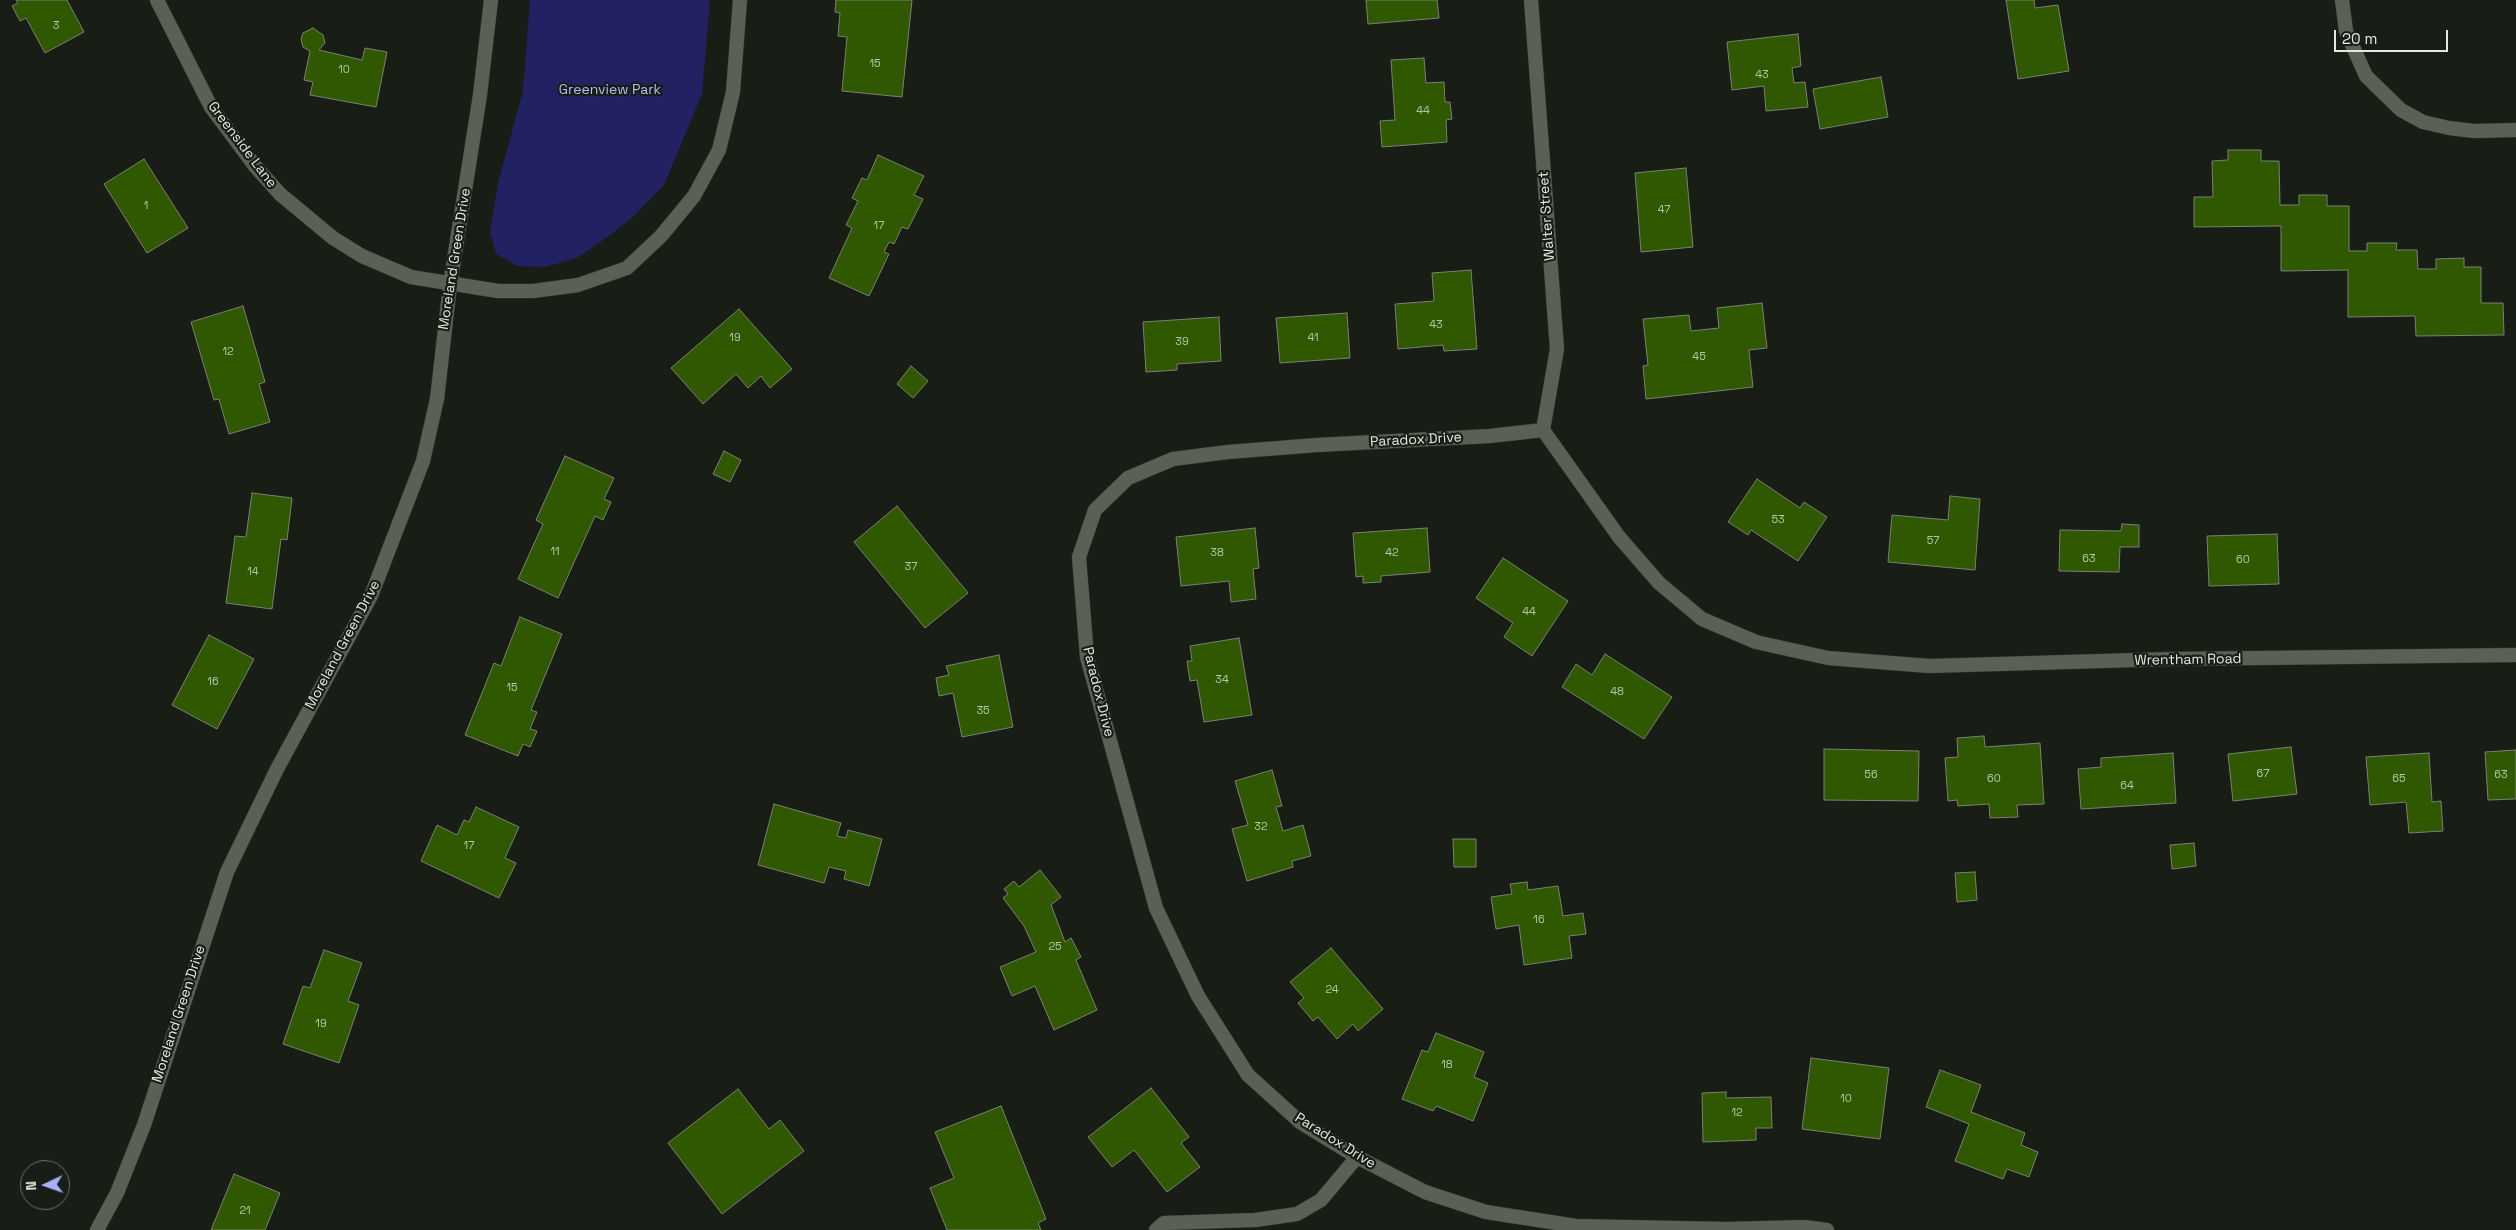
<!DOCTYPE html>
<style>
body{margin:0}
#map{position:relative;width:2516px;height:1230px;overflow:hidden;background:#181e15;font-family:"Space Grotesk",sans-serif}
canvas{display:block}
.north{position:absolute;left:20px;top:1160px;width:50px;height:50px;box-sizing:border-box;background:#181e15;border:1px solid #6a6f67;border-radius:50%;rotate:267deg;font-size:14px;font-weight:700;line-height:20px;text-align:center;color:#e4e8e1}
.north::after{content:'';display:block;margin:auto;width:18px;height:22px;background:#a7b1fc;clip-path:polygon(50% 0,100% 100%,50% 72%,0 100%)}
.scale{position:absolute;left:2334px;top:30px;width:114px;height:22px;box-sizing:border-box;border:2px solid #e4e8e1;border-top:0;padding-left:6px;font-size:15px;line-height:18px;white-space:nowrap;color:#e4e8e1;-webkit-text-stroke:4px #181e15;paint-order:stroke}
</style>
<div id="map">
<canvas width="2516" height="1230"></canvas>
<div class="north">N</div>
<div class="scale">20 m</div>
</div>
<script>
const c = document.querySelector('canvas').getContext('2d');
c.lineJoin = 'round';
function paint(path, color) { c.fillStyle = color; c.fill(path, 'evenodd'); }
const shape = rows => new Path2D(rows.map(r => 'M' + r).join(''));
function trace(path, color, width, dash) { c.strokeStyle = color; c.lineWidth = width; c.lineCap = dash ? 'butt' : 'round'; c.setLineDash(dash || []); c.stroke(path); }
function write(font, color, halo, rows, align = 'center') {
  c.font = font + ' "Space Grotesk",sans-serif'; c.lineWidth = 4.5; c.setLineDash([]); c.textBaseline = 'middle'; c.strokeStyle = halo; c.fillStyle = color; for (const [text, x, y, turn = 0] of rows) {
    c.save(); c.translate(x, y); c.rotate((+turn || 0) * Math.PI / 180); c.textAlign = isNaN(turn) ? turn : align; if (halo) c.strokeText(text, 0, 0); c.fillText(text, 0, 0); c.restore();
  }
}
paint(shape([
 [530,0,710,0,702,94,664,185,633,217,606,238,577,258,545,267,517,266,496,254,490,232,498,183,523,91]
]), '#222161');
const building = shape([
 [16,0,67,0,84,32,45,53,26,18,20,21,12,6,18,3,16,0],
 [836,0,912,0,902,97,842,91,847,37,838,36,840,13,835,12,836,0],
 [1366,0,1437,0,1439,18,1368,24,1366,0],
 [2006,0,2034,0,2035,8,2058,5,2069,71,2018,79,2006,0],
 [313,28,323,35,325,43,319,50,362,60,365,48,387,52,376,107,310,95,313,82,304,80,310,51,303,47,301,39,303,33,313,28],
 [1798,34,1801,66,1792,68,1794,83,1805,82,1808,107,1766,111,1764,86,1732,90,1727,42,1798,34],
 [1424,58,1426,83,1444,82,1445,102,1450,102,1452,119,1446,120,1447,142,1382,147,1380,121,1395,120,1391,60,1424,58],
 [1881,77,1888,117,1820,129,1813,89,1881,77],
 [2228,150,2261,150,2261,161,2279,161,2280,205,2299,205,2299,195,2327,195,2327,206,2349,206,2349,251,2367,251,2367,243,2397,243,2396,250,2417,250,2418,269,2436,269,2436,259,2464,258,2464,267,2481,267,2481,303,2503,303,2504,335,2416,336,2415,316,2348,317,2348,270,2281,271,2281,226,2194,227,2194,197,2213,197,2212,161,2228,160,2228,150],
 [878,155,924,176,914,195,923,199,908,229,902,227,894,244,889,242,884,252,889,254,869,296,829,278,852,228,846,225,858,201,852,198,862,178,867,180,878,155],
 [144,159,188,228,147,253,104,184,144,159],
 [1686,168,1693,247,1641,252,1635,173,1686,168],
 [1471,270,1477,349,1444,351,1443,345,1398,349,1395,304,1434,301,1432,273,1471,270],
 [1762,303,1767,348,1749,350,1753,387,1646,399,1643,366,1648,365,1643,319,1689,315,1691,331,1719,328,1717,308,1762,303],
 [243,306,265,382,259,384,270,422,229,434,219,399,214,400,191,322,243,306],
 [739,309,792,369,770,388,761,376,748,388,736,374,703,404,671,368,739,309],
 [1347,313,1350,358,1280,363,1276,318,1347,313],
 [1219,317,1221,361,1177,364,1177,370,1146,372,1143,322,1219,317],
 [911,366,928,381,913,398,897,384,911,366],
 [724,451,741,460,730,482,713,474,724,451],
 [565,456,614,478,604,499,611,502,603,520,595,516,558,598,518,579,543,524,536,520,565,456],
 [1757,479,1800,508,1804,502,1827,517,1798,561,1751,530,1748,535,1728,522,1757,479],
 [252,493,292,498,287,540,281,539,272,609,226,603,235,536,246,537,252,493],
 [1950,496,1980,499,1975,570,1888,562,1892,515,1948,520,1950,496],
 [897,506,968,593,925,628,854,542,897,506],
 [2122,524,2139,525,2139,547,2120,547,2119,572,2059,571,2060,530,2121,531,2122,524],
 [1255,528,1259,568,1253,569,1256,599,1231,602,1229,581,1181,586,1176,537,1255,528],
 [1427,528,1430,572,1381,576,1381,582,1363,583,1363,576,1356,577,1353,533,1427,528],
 [2277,534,2279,584,2209,586,2207,536,2277,534],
 [1503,558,1568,601,1532,656,1504,637,1513,623,1476,598,1503,558],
 [520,617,562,634,531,710,537,712,530,729,537,731,530,747,523,744,518,756,465,735,494,663,501,666,520,617],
 [209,635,254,659,217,729,172,705,209,635],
 [1239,638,1252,715,1204,722,1197,680,1190,681,1187,661,1192,661,1190,646,1239,638],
 [1605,654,1672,697,1644,739,1562,687,1576,664,1592,675,1605,654],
 [999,655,1013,727,962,737,953,693,939,696,936,678,949,675,946,666,999,655],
 [1984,736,1985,747,2040,743,2044,804,2017,805,2018,817,1990,818,1989,804,1958,806,1957,800,1948,801,1945,758,1958,757,1957,738,1984,736],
 [2291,747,2297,794,2233,801,2228,754,2291,747],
 [1824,749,1919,751,1918,801,1824,800,1824,749],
 [2516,750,2516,799,2488,800,2485,752,2516,750],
 [2173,753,2176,803,2081,809,2078,769,2101,767,2101,758,2173,753],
 [2429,753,2432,802,2441,801,2443,831,2409,833,2406,802,2370,805,2366,757,2429,753],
 [1272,770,1282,806,1276,807,1283,831,1303,825,1311,856,1292,861,1293,867,1247,881,1232,829,1248,825,1235,781,1272,770],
 [774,804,841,823,837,836,846,838,848,830,882,839,869,886,844,879,846,871,829,867,824,883,758,865,774,804],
 [476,807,519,827,505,858,516,863,499,898,421,861,437,825,457,835,464,820,469,822,476,807],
 [1453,839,1476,839,1476,867,1454,867,1453,839],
 [2194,843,2196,866,2172,869,2170,845,2194,843],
 [1040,870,1061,897,1051,905,1065,942,1071,938,1081,957,1076,960,1097,1010,1054,1030,1035,986,1012,996,1000,967,1036,952,1024,926,1003,898,1008,894,1004,889,1014,881,1019,887,1040,870],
 [1975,872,1977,900,1957,902,1955,873,1975,872],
 [1527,882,1528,890,1558,886,1563,916,1583,913,1586,934,1569,936,1572,958,1524,965,1519,925,1496,929,1491,897,1512,894,1510,884,1527,882],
 [1331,948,1383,1009,1358,1031,1353,1024,1337,1039,1318,1017,1313,1021,1298,1003,1304,998,1290,982,1331,948],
 [324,950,362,963,348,1001,359,1005,339,1063,283,1044,303,986,310,988,324,950],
 [1436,1033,1484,1052,1474,1077,1488,1083,1473,1121,1436,1106,1433,1111,1402,1099,1422,1050,1428,1052,1436,1033],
 [1811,1058,1889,1068,1880,1139,1802,1129,1811,1058],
 [1940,1070,1981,1085,1971,1112,2025,1133,2021,1145,2038,1152,2029,1177,2007,1169,2003,1179,1955,1161,1969,1124,1926,1107,1940,1070],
 [1151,1088,1189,1137,1181,1143,1200,1167,1167,1192,1134,1150,1112,1167,1088,1137,1151,1088],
 [738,1089,769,1129,780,1120,804,1151,722,1214,668,1143,738,1089],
 [1726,1092,1726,1098,1771,1097,1772,1128,1756,1128,1756,1140,1703,1142,1702,1093,1726,1092],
 [1001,1106,1046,1219,1038,1223,1041,1230,947,1230,930,1188,954,1178,935,1132,1001,1106],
 [234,1174,280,1193,265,1230,211,1230,234,1174]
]);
paint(building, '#305801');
trace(building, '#7a8175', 1);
const service = shape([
 [1156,1230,1164,1223,1255,1220,1297,1214,1321,1200,1357,1157]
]);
const minor = shape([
 [157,0,211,107,255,166,280,194,333,238,362,256,411,277,498,291,533,291,578,285,627,268,661,236,694,196,719,150,733,92,740,0],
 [1531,0,1557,349,1543,430],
 [2342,0,2346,31,2366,76,2401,110,2423,122,2449,128,2474,131,2516,130],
 [97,1230,117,1193,144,1125,227,872,277,769,371,596,423,461,437,399,450,285,480,95,491,0],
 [1827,1230,1804,1227,1727,1229,1576,1226,1486,1212,1425,1192,1357,1157,1300,1122,1248,1075,1198,996,1156,908,1087,657,1079,557,1095,510,1128,478,1173,459,1228,452,1317,445,1490,436,1543,430,1619,537,1659,583,1702,619,1756,642,1828,658,1929,666,2171,659,2516,655]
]);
trace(service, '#353933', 15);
trace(minor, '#353933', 15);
trace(service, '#596054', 14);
trace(minor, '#596054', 14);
write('11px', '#b7c4a9', null, [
 ["3",56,26],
 ["15",875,64],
 ["10",344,70],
 ["43",1762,75],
 ["44",1423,111],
 ["1",146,206],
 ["47",1664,210],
 ["17",879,226],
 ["43",1436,325],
 ["19",735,338],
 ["41",1313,338],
 ["39",1182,342],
 ["12",228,352],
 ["45",1699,357],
 ["53",1778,520],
 ["57",1933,541],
 ["11",555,552],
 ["38",1217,553],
 ["42",1392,553],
 ["63",2089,559],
 ["60",2243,560],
 ["37",911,567],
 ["14",253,572],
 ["44",1529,612],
 ["34",1222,680],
 ["16",213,682],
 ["15",512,688],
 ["48",1617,692],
 ["35",983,711],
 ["67",2263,774],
 ["56",1871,775],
 ["63",2501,775],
 ["60",1994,779],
 ["65",2399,779],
 ["64",2127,786],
 ["32",1261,827],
 ["17",469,846],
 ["16",1539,920],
 ["25",1055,947],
 ["24",1332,990],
 ["19",321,1024],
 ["18",1447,1065],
 ["10",1846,1099],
 ["12",1737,1113],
 ["21",245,1211]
]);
write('14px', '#b3bbf9', '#181e15', [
 ["Greenview Park",610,90]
]);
write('14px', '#e4e8e1', '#181e15', [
 ["Greenside Lane",242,145,53],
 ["Walter Street",1547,216,-94],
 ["Moreland Green Drive",455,259,-81],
 ["Paradox Drive",1416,440,-3],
 ["Moreland Green Drive",343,645,-62],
 ["Wrentham Road",2188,660,-1],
 ["Paradox Drive",1098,692,76],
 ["Moreland Green Drive",179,1014,-72],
 ["Paradox Drive",1335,1141,32]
]);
</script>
